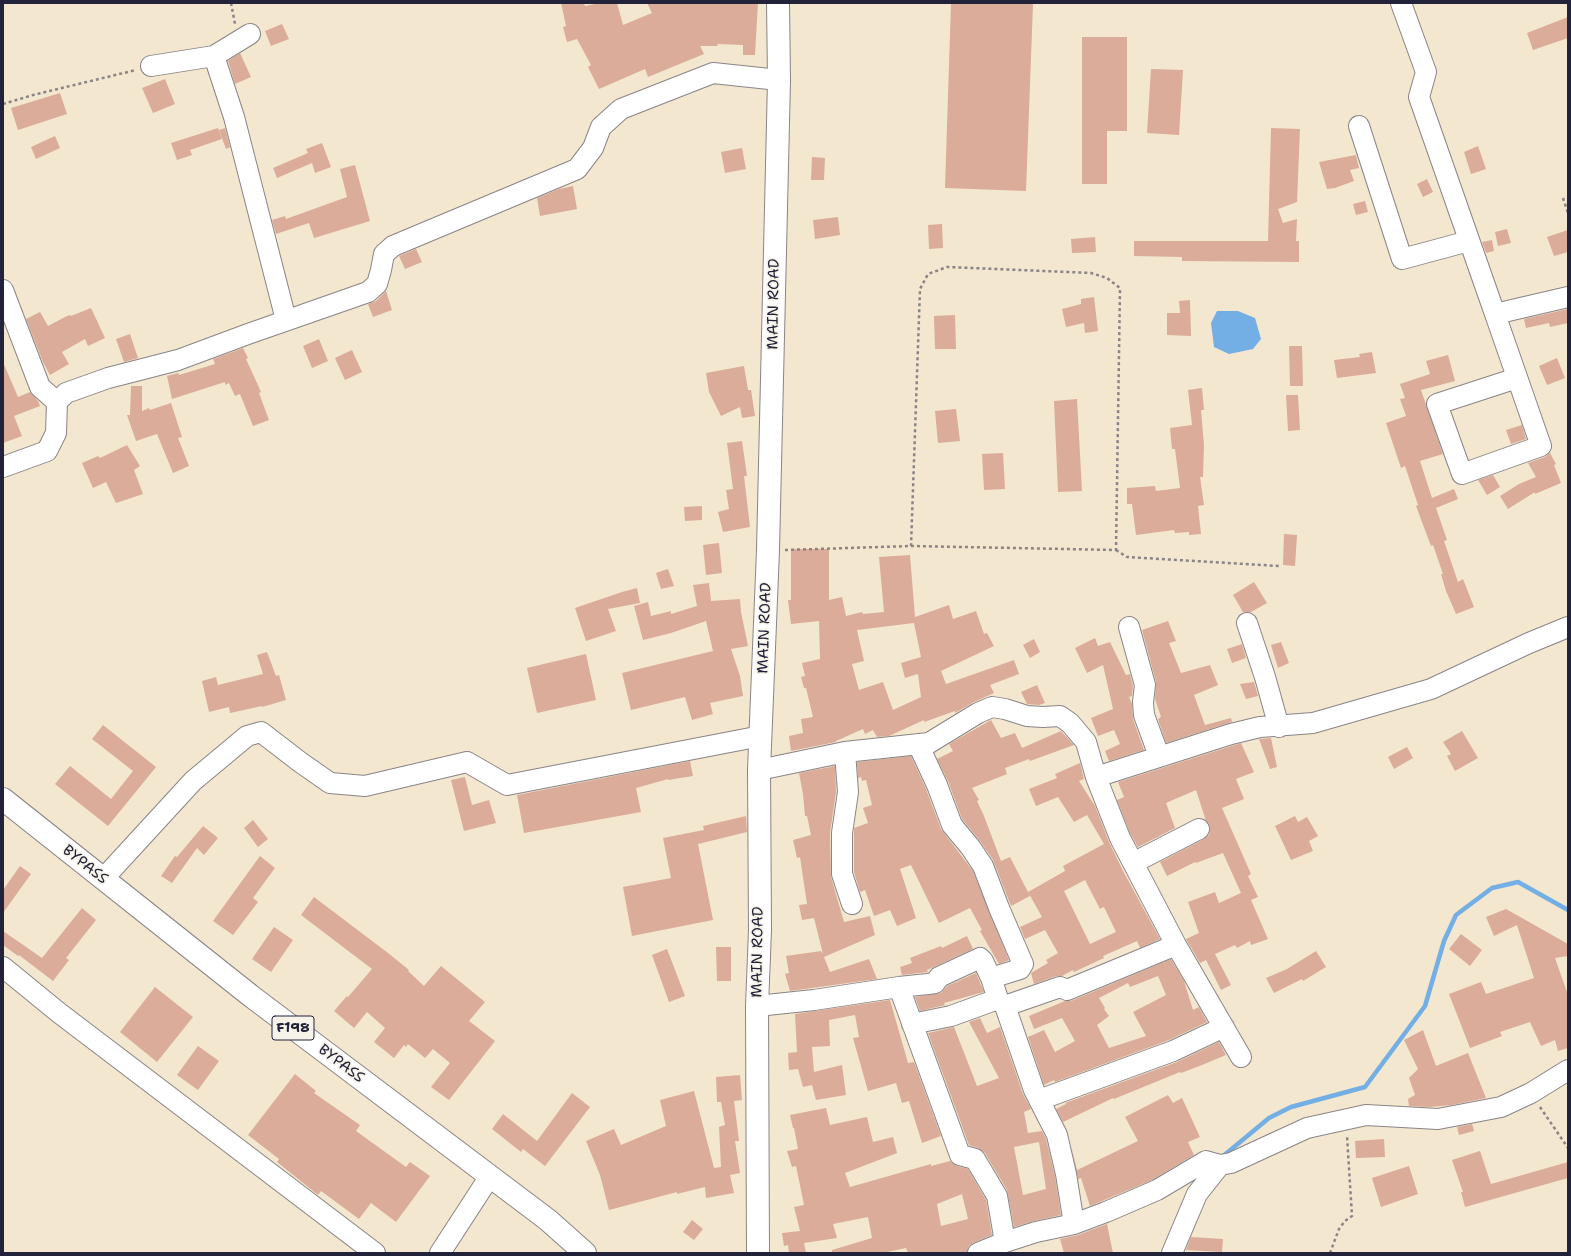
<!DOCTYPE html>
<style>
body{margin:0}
#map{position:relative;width:1571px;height:1256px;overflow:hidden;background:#f3e7d0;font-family:"Shantell Sans",sans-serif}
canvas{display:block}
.frame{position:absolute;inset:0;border:4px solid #22223b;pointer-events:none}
</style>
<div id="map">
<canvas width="1571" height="1256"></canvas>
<div class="frame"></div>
</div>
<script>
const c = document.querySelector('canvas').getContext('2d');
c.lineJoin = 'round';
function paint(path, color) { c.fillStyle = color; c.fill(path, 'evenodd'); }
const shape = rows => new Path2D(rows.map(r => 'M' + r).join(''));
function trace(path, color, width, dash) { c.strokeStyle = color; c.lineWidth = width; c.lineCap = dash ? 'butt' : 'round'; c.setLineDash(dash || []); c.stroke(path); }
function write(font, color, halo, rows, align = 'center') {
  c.font = font + ' "Shantell Sans",sans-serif'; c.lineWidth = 3.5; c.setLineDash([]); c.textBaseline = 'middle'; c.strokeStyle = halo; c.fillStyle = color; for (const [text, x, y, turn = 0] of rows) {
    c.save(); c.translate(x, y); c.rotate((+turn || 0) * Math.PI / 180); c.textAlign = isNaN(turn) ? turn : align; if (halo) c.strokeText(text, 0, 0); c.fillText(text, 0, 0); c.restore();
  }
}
paint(shape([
 [1217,311,1238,311,1255,318,1261,339,1253,349,1229,354,1214,347,1211,323]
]), '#73aee4');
trace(shape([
 [1222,1157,1269,1118,1291,1107,1365,1087,1425,1006,1444,941,1456,915,1492,888,1518,882,1568,910]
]), '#73aee4', 4.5);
paint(shape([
 [561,3,584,3,585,6,600,3,617,3,623,25,652,13,647,3,758,3,755,55,743,55,743,45,717,44,718,46,700,46,704,54,648,77,645,69,599,89,588,67,591,65,577,39,567,42,563,27,566,26],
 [951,3,1033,4,1026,191,945,188],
 [1568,17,1568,38,1533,50,1527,33],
 [282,24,289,39,271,46,265,31],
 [1082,37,1127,37,1127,131,1107,131,1107,184,1082,184],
 [240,53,251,77,235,84,228,61],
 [1151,69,1183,70,1179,135,1147,133],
 [165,79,175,104,153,113,142,88],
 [60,93,67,114,18,130,11,108],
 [218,128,222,139,190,150,192,155,177,160,171,143],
 [225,128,230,147,226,149,219,130],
 [1271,128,1300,129,1297,202,1278,209,1283,223,1297,219,1296,241,1299,241,1299,262,1182,261,1182,257,1134,256,1134,241,1268,241],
 [55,136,60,148,36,159,31,147],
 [322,143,331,167,315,173,312,163,277,178,273,168,308,153,306,149],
 [1478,146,1486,169,1471,174,1464,152],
 [742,148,746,169,725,173,721,152],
 [1356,155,1359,168,1350,170,1354,181,1335,188,1327,189,1319,162],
 [812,157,825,158,824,180,811,180],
 [355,165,370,221,314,238,309,223,276,234,272,220,285,216,286,219,347,197,340,169],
 [1427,179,1433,192,1423,197,1417,184],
 [573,186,577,209,540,216,537,198,559,189],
 [1365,201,1368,212,1356,215,1353,204],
 [838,217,840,235,815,239,813,220],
 [942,224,943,248,929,249,928,225],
 [1507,229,1511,243,1498,246,1495,232],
 [1568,230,1568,252,1554,256,1547,237],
 [1095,237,1096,252,1072,253,1071,239],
 [1492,240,1494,251,1486,253,1482,242],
 [416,249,422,262,405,269,399,256],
 [386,291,392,310,373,317,368,304,376,301],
 [1094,297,1098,331,1085,333,1084,323,1066,327,1062,309,1081,304,1081,299],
 [1190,300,1191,336,1167,335,1167,313,1180,313,1179,301],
 [91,308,105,338,88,346,85,339,62,352,69,364,50,375,43,362,26,319,40,312,48,326,65,317,70,315,71,316],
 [1568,309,1568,323,1550,327,1549,323,1526,328,1524,319],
 [955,315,956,349,935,349,934,316],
 [130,334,138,358,124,362,116,339],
 [319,339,328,361,312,368,303,346],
 [1289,346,1302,346,1303,386,1290,386],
 [243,348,248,358,246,359,261,392,259,393,269,420,253,426,240,394,235,396,229,383,225,385,225,382,172,399,167,376,178,373,179,375,215,364,213,359],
 [352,350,362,372,345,380,335,358],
 [1372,352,1376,373,1337,378,1334,360,1360,357,1359,354],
 [1448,355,1455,381,1421,390,1443,454,1420,461,1432,498,1454,489,1458,499,1436,508,1447,540,1444,541,1458,582,1463,579,1474,607,1456,614,1446,591,1441,574,1443,574,1433,545,1431,546,1416,506,1418,505,1405,466,1401,468,1386,423,1406,416,1400,399,1405,398,1400,384,1430,374,1426,361],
 [1557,358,1565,378,1547,385,1539,366],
 [3,362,18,397,30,392,38,401,40,406,14,416,22,436,3,443],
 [744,366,748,390,751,390,755,416,742,418,740,407,721,416,709,392,706,373],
 [131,386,142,386,142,411,149,408,150,410,171,403,182,437,178,438,189,466,173,473,157,434,136,441,127,415,130,415],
 [1202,388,1204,410,1201,410,1204,445,1203,477,1200,477,1204,505,1198,506,1201,534,1189,535,1189,532,1175,533,1174,530,1136,535,1132,504,1127,504,1127,488,1155,486,1156,491,1180,488,1175,449,1172,449,1170,428,1192,425,1188,390],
 [1286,395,1298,395,1300,430,1288,431],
 [1077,399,1082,491,1058,492,1054,401],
 [956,409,960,441,938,443,935,411],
 [1522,425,1526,439,1511,444,1506,430],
 [742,441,747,476,744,476,750,527,723,532,718,512,729,509,726,490,733,489,727,443],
 [127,445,140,466,134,470,143,494,116,503,106,482,93,488,82,463,98,456,100,458],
 [1003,453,1005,489,984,490,982,454],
 [1550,453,1556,464,1554,465,1561,483,1535,494,1535,492,1508,509,1500,496,1519,484,1536,477,1528,463,1545,457],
 [1493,475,1500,487,1487,495,1478,480],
 [702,506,702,520,685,521,684,507],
 [1284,534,1297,535,1295,566,1283,565],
 [719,543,722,573,706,575,703,545],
 [791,549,829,549,829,600,842,597,846,616,862,612,863,614,884,612,879,557,910,555,915,617,949,605,953,619,976,611,984,634,987,633,994,646,941,671,946,684,1014,660,1019,674,990,685,994,693,972,703,955,713,955,711,924,722,924,720,889,736,877,737,873,730,865,734,863,729,836,741,836,742,791,751,789,736,803,733,801,719,813,717,806,688,804,688,801,677,805,676,802,663,820,659,819,621,791,624,788,600,791,600],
 [914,623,921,657,901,663,905,678,918,674,921,697,893,710,883,682,859,690,852,664,864,661,857,630],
 [668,569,674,586,661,589,656,573],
 [1254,582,1267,603,1251,612,1243,612,1233,595],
 [709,583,711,601,740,599,741,612,748,646,731,649,740,676,743,696,710,703,713,714,692,720,685,697,631,710,622,673,713,651,706,621,671,633,643,640,634,606,648,602,651,616,671,611,671,614,697,606,693,585],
 [637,588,640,603,608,609,616,631,586,641,575,608,622,592],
 [1168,621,1176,641,1169,643,1181,673,1210,665,1218,685,1194,695,1205,725,1231,718,1232,722,1166,743,1158,719,1161,717,1155,699,1156,682,1142,630],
 [1095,638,1098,646,1110,642,1126,675,1130,674,1133,686,1132,696,1129,697,1132,704,1133,719,1144,750,1109,761,1105,751,1120,744,1114,730,1098,736,1091,718,1113,709,1103,665,1087,673,1075,648],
 [1034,639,1040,652,1030,658,1023,645],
 [1281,642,1289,663,1278,668,1271,645],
 [1242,644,1246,658,1232,663,1227,649],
 [267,652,276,676,279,675,286,700,262,707,262,706,230,713,229,707,209,712,202,681,216,677,218,685,263,674,257,655],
 [586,654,596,700,537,713,527,668],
 [1254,682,1258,696,1246,699,1240,684],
 [1037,685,1045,703,1039,705,1027,704,1021,692],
 [991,720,1001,738,1015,733,1022,748,1061,731,1074,745,1030,761,1029,759,1005,768,1007,774,972,788,979,800,977,801,984,816,1001,861,1010,857,1030,896,1011,906,993,860,980,841,962,819,948,781,937,759,953,751,949,744],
 [103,725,156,767,108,826,55,784,70,766,111,799,133,771,92,739],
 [1462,731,1478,758,1455,771,1447,756,1451,754,1443,742],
 [1271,738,1277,767,1270,769,1259,739],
 [1241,743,1254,772,1236,779,1244,799,1222,808,1251,874,1248,876,1258,897,1251,900,1268,939,1251,945,1250,941,1237,948,1235,945,1215,954,1231,985,1221,990,1206,960,1200,963,1186,939,1199,933,1188,902,1215,892,1219,903,1241,893,1223,853,1196,863,1195,862,1167,876,1160,862,1204,839,1209,835,1210,830,1209,824,1206,821,1196,790,1166,803,1175,828,1138,847,1130,833,1117,800,1124,797,1118,782],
 [1407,747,1413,758,1394,769,1388,757],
 [911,756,926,789,941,829,973,871,1009,960,999,964,980,931,982,930,970,908,939,923,911,865,900,869,916,918,897,926,890,910,874,916,865,890,860,892,854,872,854,828,868,823,863,808,872,805,866,780,862,781,861,777,858,778,857,762],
 [690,761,693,776,668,780,668,779,636,788,641,812,524,833,517,795],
 [1080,763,1084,779,1079,781,1095,806,1109,842,1122,869,1160,939,1140,948,1137,941,1103,956,1104,958,1074,972,1073,970,1062,976,1056,976,1034,984,1031,973,1048,963,1046,960,1058,953,1045,930,1025,939,1020,927,1042,917,1028,892,1065,871,1063,866,1104,844,1087,815,1074,822,1058,797,1036,806,1029,789,1057,778,1055,774],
 [1085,880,1100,909,1104,907,1116,932,1090,944,1064,891],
 [835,766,836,792,830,833,831,877,844,922,870,916,875,935,824,957,830,972,869,959,877,979,790,991,785,974,789,973,786,956,821,951,823,954,814,918,802,920,799,905,807,904,800,857,797,858,793,840,811,835,807,816,805,816,803,794,799,773],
 [465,777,472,805,489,800,496,823,464,831,451,780],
 [746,816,747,832,698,844,713,920,632,936,623,887,671,878,663,838,704,830,703,826],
 [1295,816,1298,822,1307,817,1318,836,1309,841,1313,851,1291,860,1275,826],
 [253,820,268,839,258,847,244,828],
 [203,826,218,838,204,855,197,848,172,883,161,876,175,856,177,857],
 [260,856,275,868,253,898,258,902,233,935,213,921],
 [20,866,31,874,3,913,3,890],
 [314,897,388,953,409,970,408,971,424,986,441,966,485,1002,469,1021,495,1041,449,1100,431,1087,450,1063,433,1049,425,1058,408,1044,406,1047,404,1045,394,1058,374,1042,385,1028,367,1012,354,1028,334,1011,347,996,348,997,372,969,301,915],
 [82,908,96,920,66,958,69,960,53,981,19,955,18,956,3,945,3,931,42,958],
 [1506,909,1568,944,1568,956,1555,958,1568,995,1568,1048,1558,1051,1555,1040,1541,1046,1530,1022,1500,1032,1502,1036,1470,1048,1449,994,1481,982,1486,994,1534,978,1517,925,1494,936,1486,917],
 [274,927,293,940,271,972,252,959],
 [1461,934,1482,950,1470,966,1449,949],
 [967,936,973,949,927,970,928,972,902,975,900,967,912,963,910,958,941,946,942,948],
 [716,947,731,947,731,981,717,981],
 [667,949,685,996,669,1002,652,955],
 [1316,951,1326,967,1303,981,1302,979,1274,993,1266,978,1287,969],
 [1171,959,1184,981,1193,1010,1199,1007,1207,1022,1169,1040,1055,1082,1054,1080,1044,1085,1028,1037,1044,1030,1055,1052,1075,1041,1062,1018,1034,1029,1029,1016,1065,1001,1071,1001],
 [1158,976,1166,995,1133,1012,1146,1036,1109,1048,1097,1025,1109,1016,1104,1009,1105,1008,1099,998,1128,983,1130,987],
 [976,973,984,992,944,1003,945,1005,920,1011,915,997,941,993,947,986],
 [155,987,193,1017,157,1062,120,1032],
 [890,1000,908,1063,914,1062,941,1136,922,1143,909,1101,902,1103,896,1083,868,1091,853,1038,859,1037,855,1015,829,1020,830,1046,812,1047,814,1072,842,1065,846,1095,816,1100,812,1085,803,1087,798,1069,789,1070,788,1053,797,1052,795,1014],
 [980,1018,987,1033,1000,1027,1023,1094,1031,1109,1024,1112,1028,1133,1042,1131,1046,1139,1055,1176,1061,1215,1034,1221,1014,1227,1007,1190,985,1153,978,1148,969,1145,928,1033,954,1027,977,1086,999,1078,969,1022],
 [1039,1142,1046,1189,1023,1195,1014,1147],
 [1423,1030,1436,1066,1468,1053,1486,1098,1452,1105,1429,1107,1409,1106,1408,1099,1415,1095,1409,1078,1418,1069,1404,1040],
 [1219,1042,1226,1055,1202,1065,1181,1073,1180,1072,1114,1099,1113,1098,1063,1122,1056,1109,1066,1104,1065,1103,1177,1062],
 [198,1046,219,1061,198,1090,177,1075],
 [295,1074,316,1091,314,1093,360,1125,356,1131,406,1167,410,1162,430,1176,396,1222,371,1203,359,1219,321,1191,318,1195,277,1162,279,1159,248,1135],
 [740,1075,742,1100,734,1101,739,1141,735,1141,740,1173,730,1175,734,1193,706,1198,705,1187,677,1194,677,1192,609,1210,600,1175,586,1141,614,1129,621,1145,666,1126,660,1100,694,1091,714,1168,721,1167,719,1127,725,1125,721,1102,717,1102,716,1077],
 [572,1093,590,1107,545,1166,523,1149,521,1152,492,1129,503,1114,537,1141],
 [1168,1095,1173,1103,1182,1098,1200,1137,1188,1142,1194,1155,1152,1180,1090,1206,1081,1178,1078,1179,1071,1145,1077,1170,1138,1141,1125,1117],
 [826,1108,830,1125,867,1117,873,1142,893,1137,897,1153,845,1173,850,1187,931,1164,931,1166,950,1161,957,1166,968,1169,986,1200,992,1235,973,1243,969,1246,967,1253,908,1253,906,1248,883,1253,832,1253,832,1250,872,1238,868,1217,833,1224,837,1238,804,1243,806,1253,789,1253,788,1245,784,1246,782,1233,800,1231,794,1207,804,1205,796,1166,792,1167,787,1151,798,1149,794,1128,793,1128,790,1115],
 [962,1194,968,1219,941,1226,937,1204],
 [1472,1124,1474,1131,1459,1135,1457,1127],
 [1384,1139,1385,1157,1356,1158,1355,1141],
 [1480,1151,1491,1184,1568,1162,1568,1178,1465,1207,1461,1192,1463,1192,1452,1160],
 [1409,1166,1418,1194,1381,1207,1372,1178],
 [692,1220,703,1229,694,1240,683,1232],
 [1107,1224,1113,1253,1064,1253,1060,1239,1078,1235],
 [1191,1237,1223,1239,1222,1252,1186,1250]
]), '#dbac99');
const minor = shape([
 [1401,3,1426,72,1419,97,1495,314,1568,297],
 [214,56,250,34],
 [151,66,214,56,234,117,286,320],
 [1359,126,1402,259,1469,241],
 [3,290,40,387,57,402],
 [1495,314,1541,446,1462,474,1437,404,1517,378],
 [3,467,47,451,56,433,57,402,66,393,108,378,178,360,248,334,368,292,377,284,381,270,384,254,393,246,577,169,593,148,601,127,621,109,713,73,779,80],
 [1247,623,1265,677,1279,727],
 [1129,627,1145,685,1143,702,1144,715,1159,756],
 [918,744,937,785,952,825,971,848,983,866,999,908,1023,964,1020,969,991,978,998,999,1005,1006,1034,1090,1057,1135,1066,1174,1074,1224],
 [845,752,848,792,842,833,842,874,852,904],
 [759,770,845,752,929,743,978,713,992,707,1005,709,1027,716,1043,717,1060,716,1070,723,1086,742,1096,777,1120,838,1176,945,1241,1057],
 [1096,777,1231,734,1260,727,1313,723,1431,689,1529,643,1568,627],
 [1133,863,1199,829],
 [103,879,193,781,247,736,261,732,300,762,330,783,365,786,467,762,507,785,761,736],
 [3,967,58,1012,375,1253],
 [899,987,960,1155,975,1159,997,1196,1005,1242],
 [757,1006,814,1000,899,987,928,984,935,983,939,977,980,958,983,961,991,978],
 [1005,1006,1060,987,1067,990,1176,945],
 [912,1024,951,1016,998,999],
 [1039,1100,1173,1051,1224,1027],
 [440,1253,490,1176],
 [978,1253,1005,1242,1036,1232,1074,1224,1106,1212,1157,1190,1206,1161,1220,1165,1231,1163,1307,1128,1366,1115,1438,1119,1501,1107,1531,1093,1568,1070],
 [1172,1253,1197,1194,1220,1165]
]);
const major = shape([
 [3,799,251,996,548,1220,585,1253],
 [758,1253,757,1006,760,930,759,770,768,550,779,80,778,3]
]);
trace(minor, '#8a8486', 22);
trace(major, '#8a8486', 24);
trace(shape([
 [231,3,235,24],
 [3,104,33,95,136,70],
 [1563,198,1568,213],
 [785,550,911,546,1116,550,1120,288,1107,278,1091,273,947,267,928,274,920,289,911,546],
 [1116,550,1127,557,1279,566],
 [1540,1107,1568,1148],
 [1330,1253,1339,1229,1345,1221,1352,1216,1347,1136]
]), '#8a8486', 2.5, [3, 3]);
trace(minor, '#fff', 20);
trace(major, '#fff', 22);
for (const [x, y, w] of [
 [293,1028,42]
]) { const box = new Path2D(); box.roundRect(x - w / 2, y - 12, w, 24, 3); c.fillStyle = '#f7f3e8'; c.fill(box); trace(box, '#22223b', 1); }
write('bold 14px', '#22223b', null, [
 ["F198",293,1028]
]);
write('15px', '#22223b', '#f7f3e8', [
 ["MAIN ROAD",774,304,-89],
 ["MAIN ROAD",765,628,-88],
 ["BYPASS",85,865,38],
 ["MAIN ROAD",758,952,-89],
 ["BYPASS",341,1064,37]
]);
</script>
